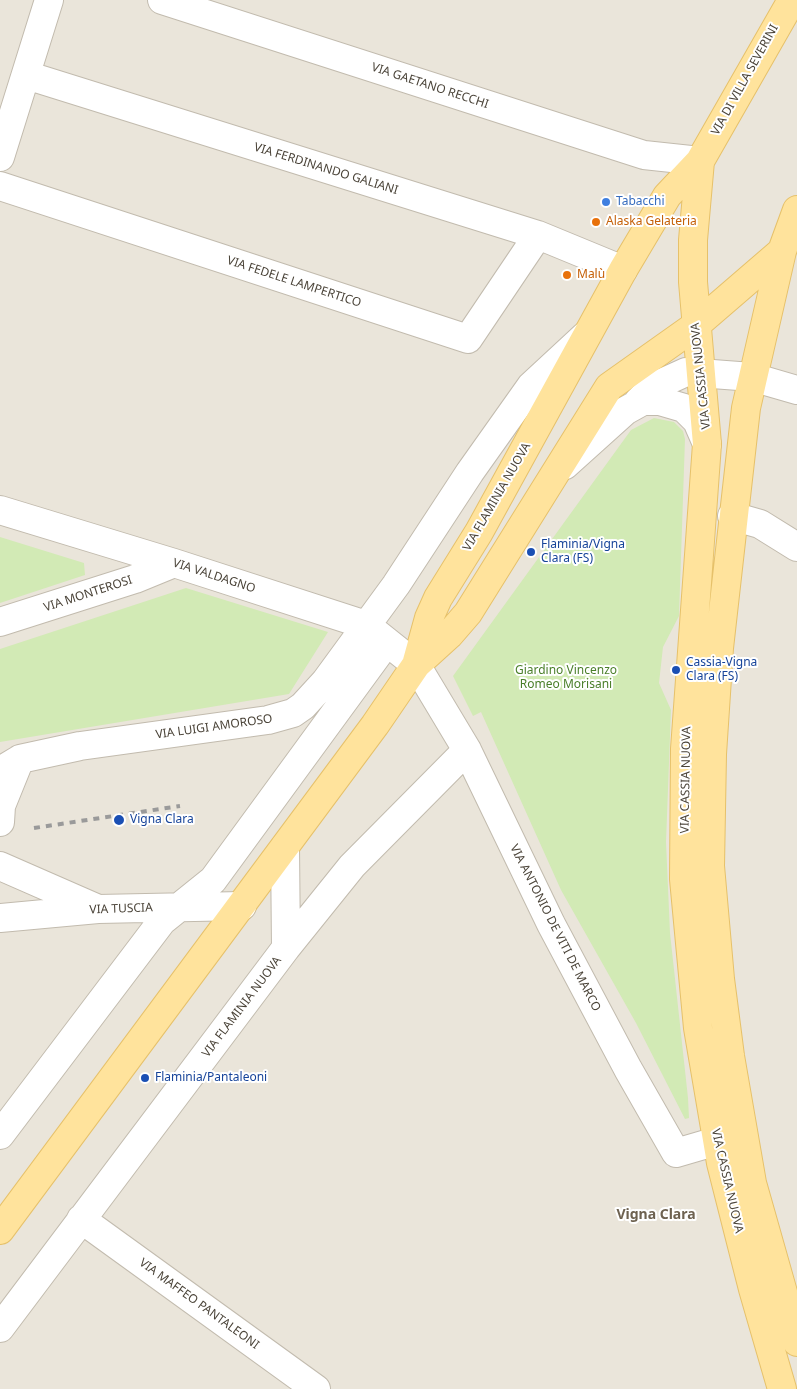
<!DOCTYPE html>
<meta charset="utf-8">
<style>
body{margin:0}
canvas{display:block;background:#f6f3ec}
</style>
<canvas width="797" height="1389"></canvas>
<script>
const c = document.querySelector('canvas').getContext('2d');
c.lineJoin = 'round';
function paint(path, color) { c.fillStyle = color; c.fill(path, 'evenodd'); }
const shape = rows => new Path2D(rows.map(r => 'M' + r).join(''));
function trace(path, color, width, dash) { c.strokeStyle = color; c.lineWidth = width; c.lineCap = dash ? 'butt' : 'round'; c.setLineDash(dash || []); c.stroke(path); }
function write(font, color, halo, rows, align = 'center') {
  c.font = font + ' "Noto Sans",sans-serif'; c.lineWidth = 4; c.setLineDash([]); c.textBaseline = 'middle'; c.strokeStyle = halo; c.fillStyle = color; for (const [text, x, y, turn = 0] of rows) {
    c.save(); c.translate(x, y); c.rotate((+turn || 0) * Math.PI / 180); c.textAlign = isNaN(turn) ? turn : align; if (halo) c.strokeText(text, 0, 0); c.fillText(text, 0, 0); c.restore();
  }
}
paint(shape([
 [0,0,797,0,797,1389,0,1389]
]), '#eae5da');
paint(shape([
 [654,418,674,422,683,431,685,439,679,616,663,647,659,683,671,710,666,842,670,933,688,1098,689,1118,685,1119,636,1023,561,890,481,712,473,716,453,676,631,430],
 [0,537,84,563,85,575,0,603],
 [186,588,328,632,289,694,0,742,0,649]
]), '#d2eab5');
const minor = shape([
 [162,0,644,155,700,161],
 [26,75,538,235,623,270],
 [0,157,49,0],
 [0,186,468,339,538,235],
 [638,402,653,387,686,372,752,377,797,390],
 [565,465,625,411,643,401,660,401,684,408,697,421,707,444],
 [0,510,174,563,366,625,416,665,467,750,551,924,628,1069,676,1153,717,1141],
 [732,516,760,524,797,547],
 [0,622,135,579,174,563],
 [20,759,80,746,268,720,293,713,303,706,325,682,396,585,470,472,531,386,585,336],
 [0,771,20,759,1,806,0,822],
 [285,847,286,948],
 [0,866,96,908],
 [0,918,98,909,242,906],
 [0,1135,162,921,213,880,387,642],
 [81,1219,316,1389],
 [0,1328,286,948,352,866,467,750]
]);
const major = shape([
 [700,161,693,240,693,282,707,444,685,749,684,879,698,1028,721,1163,753,1289,782,1389],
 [797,210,782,251,746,408,719,648,712,754,710,866,720,979,730,1056,752,1183,797,1342],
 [416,665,429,618,438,598,479,532,623,270,667,196,700,161,792,0],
 [0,1230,375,725,416,665,449,635,468,613,609,387,695,326,782,251]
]);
trace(minor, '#c2bbae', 30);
trace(major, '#e6c16a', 30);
trace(minor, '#fff', 28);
trace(major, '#ffe39c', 28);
trace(shape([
 [34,828,180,806]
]), '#9a9a9a', 4, [6, 6]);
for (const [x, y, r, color] of [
 [606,202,5,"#3f7fe0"],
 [596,222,5,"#e8710a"],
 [567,275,5,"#e8710a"],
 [531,552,5,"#1a4fb4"],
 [676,670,5,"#1a4fb4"],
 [119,820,6,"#1a4fb4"],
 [145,1078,5,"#1a4fb4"]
]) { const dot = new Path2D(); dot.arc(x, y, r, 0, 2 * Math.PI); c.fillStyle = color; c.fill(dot); trace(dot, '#fff', 2); }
write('12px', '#4b4439', '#fff', [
 ["VIA DI VILLA SEVERINI",745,80,-61],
 ["VIA GAETANO RECCHI",430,86,18],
 ["VIA FERDINANDO GALIANI",326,169,17],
 ["VIA FEDELE LAMPERTICO",294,282,18],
 ["VIA CASSIA NUOVA",701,376,-96],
 ["VIA FLAMINIA NUOVA",497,497,-60],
 ["VIA VALDAGNO",214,576,18],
 ["VIA MONTEROSI",88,594,-18],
 ["VIA LUIGI AMOROSO",214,727,-8],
 ["VIA CASSIA NUOVA",686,780,-89],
 ["VIA TUSCIA",121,909,-2],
 ["VIA ANTONIO DE VITI DE MARCO",555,928,63],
 ["VIA FLAMINIA NUOVA",242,1007,-53],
 ["VIA CASSIA NUOVA",727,1181,77],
 ["VIA MAFFEO PANTALEONI",199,1304,36]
]);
write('12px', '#366cbe', '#fff', [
 ["Tabacchi",616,202]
], 'left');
write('12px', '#c56008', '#fff', [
 ["Alaska Gelateria",606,222],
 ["Malù",577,275]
], 'left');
write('12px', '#164399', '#fff', [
 ["Flaminia/Vigna",541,545],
 ["Clara (FS)",541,559],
 ["Cassia-Vigna",686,663],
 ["Clara (FS)",686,677],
 ["Vigna Clara",130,820],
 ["Flaminia/Pantaleoni",155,1078]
], 'left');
write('12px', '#4a7f2a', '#fff', [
 ["Giardino Vincenzo",566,671],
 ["Romeo Morisani",566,685]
]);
write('bold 14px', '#6e6250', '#fff', [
 ["Vigna Clara",656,1215]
]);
</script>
